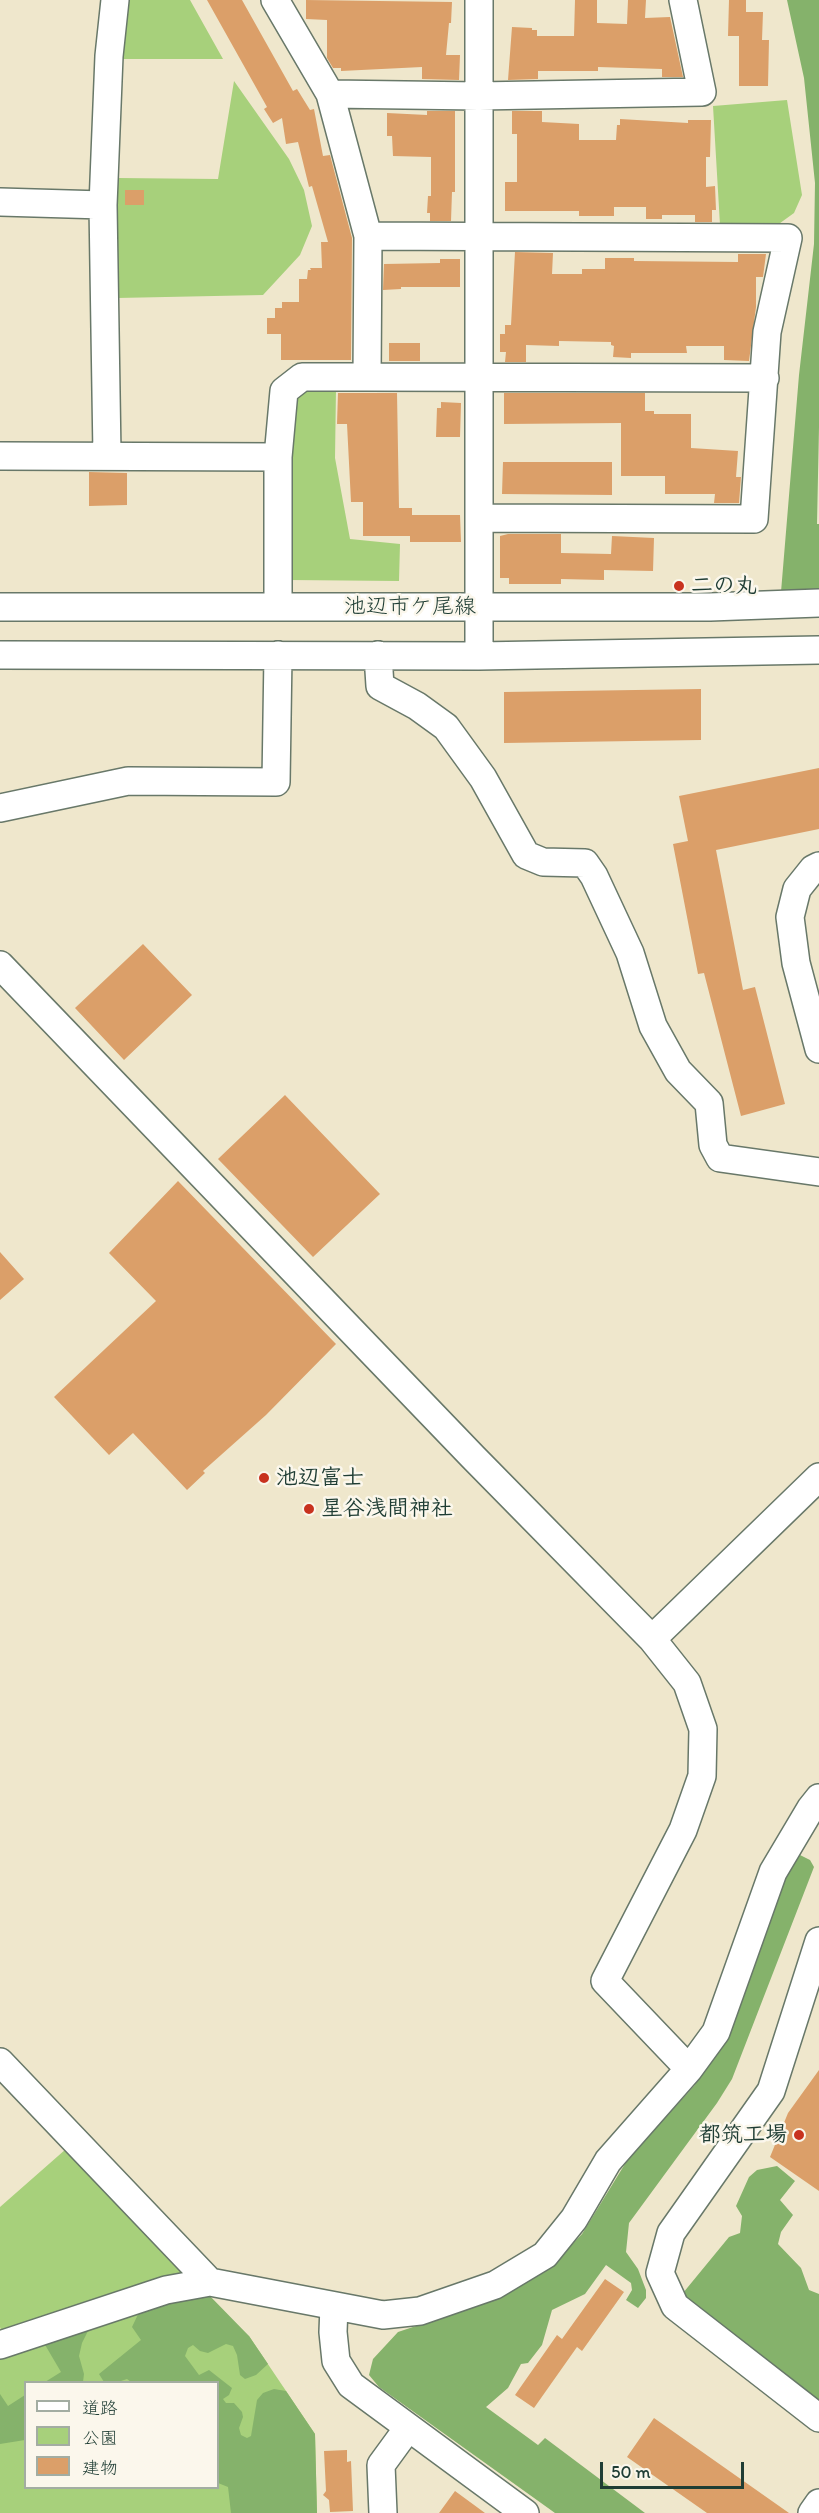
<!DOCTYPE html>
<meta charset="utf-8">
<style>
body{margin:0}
#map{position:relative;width:819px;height:2513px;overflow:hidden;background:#efe7cc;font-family:Itim,"Klee One",sans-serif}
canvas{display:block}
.legend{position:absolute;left:24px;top:2381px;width:195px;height:108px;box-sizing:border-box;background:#fbf7ec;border:2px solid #a3ada2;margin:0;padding:8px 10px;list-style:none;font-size:18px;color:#1f3d34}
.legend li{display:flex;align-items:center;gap:12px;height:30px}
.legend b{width:30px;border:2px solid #a3ada2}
.scale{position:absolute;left:600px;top:2462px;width:144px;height:27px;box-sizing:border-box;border:3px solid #1f3d34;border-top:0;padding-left:8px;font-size:18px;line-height:21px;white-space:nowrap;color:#1f3d34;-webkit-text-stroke:4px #fbf7ec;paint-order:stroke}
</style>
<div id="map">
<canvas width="819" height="2513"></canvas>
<ul class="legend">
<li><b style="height:8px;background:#fff"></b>道路</li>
<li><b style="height:16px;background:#a7d07b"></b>公園</li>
<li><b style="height:16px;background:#db9f69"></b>建物</li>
</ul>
<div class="scale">50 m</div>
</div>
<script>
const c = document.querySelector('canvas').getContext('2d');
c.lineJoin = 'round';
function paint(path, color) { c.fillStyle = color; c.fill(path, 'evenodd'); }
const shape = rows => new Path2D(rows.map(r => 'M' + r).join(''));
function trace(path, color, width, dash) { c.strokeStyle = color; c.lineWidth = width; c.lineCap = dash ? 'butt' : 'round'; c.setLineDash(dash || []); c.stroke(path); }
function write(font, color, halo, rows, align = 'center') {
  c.font = font + ' Itim,"Klee One",sans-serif'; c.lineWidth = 5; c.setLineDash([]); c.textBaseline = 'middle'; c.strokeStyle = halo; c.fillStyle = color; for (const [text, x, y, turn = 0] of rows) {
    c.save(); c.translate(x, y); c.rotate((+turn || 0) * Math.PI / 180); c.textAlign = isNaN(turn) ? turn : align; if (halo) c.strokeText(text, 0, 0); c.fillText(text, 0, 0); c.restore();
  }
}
paint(shape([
 [125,0,190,0,223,59,120,59],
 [234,81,289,159,304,190,312,226,300,255,263,295,117,298,118,178,218,179],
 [787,100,802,195,794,213,776,226,720,225,713,106],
 [300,385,336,388,335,458,350,539,400,544,399,581,289,580,290,395],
 [66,2149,184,2270,175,2279,4,2340,0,2327,0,2207],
 [165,2297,249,2336,315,2434,317,2513,0,2513,0,2353],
 [26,2382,218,2382,218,2488,26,2488]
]), '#a7d07b');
paint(shape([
 [787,0,819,0,819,427,817,524,819,524,819,589,781,592,799,375,814,244,815,183,804,78],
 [798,1854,810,1860,814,1867,732,2079,717,2103,629,2223,626,2252,638,2269,646,2290,646,2298,638,2308,626,2300,632,2290,631,2283,606,2265,585,2294,552,2310,542,2345,528,2363,521,2364,508,2388,486,2407,538,2445,545,2438,645,2513,555,2513,379,2387,369,2375,373,2359,398,2332,419,2325,561,2256,582,2234,628,2159,694,2086,716,2056,733,2022,786,1872],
 [777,2166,795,2181,780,2200,793,2215,781,2232,778,2244,801,2268,809,2290,819,2294,819,2404,690,2308,683,2293,729,2237,740,2233,742,2216,736,2206,749,2177,757,2170],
 [207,2293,249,2336,268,2364,256,2375,245,2379,240,2375,237,2355,233,2346,226,2344,208,2353,200,2351,193,2345,188,2348,185,2356,199,2375,209,2370,232,2388,229,2395,223,2399,226,2403,234,2403,242,2412,243,2417,239,2428,241,2435,247,2438,251,2436,257,2400,263,2393,274,2389,286,2391,315,2434,317,2513,231,2513,228,2487,218,2483,218,2382,131,2382,127,2379,118,2382,104,2382,99,2374,141,2340,132,2327,143,2304],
 [94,2319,82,2343,79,2356,84,2374,83,2382,45,2382,61,2372,41,2338],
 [0,2394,8,2406,25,2395,25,2440,0,2444]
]), '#85b26b');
paint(shape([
 [207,0,242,0,293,91,297,89,310,110,314,109,323,156,330,155,352,238,351,360,281,360,281,334,267,334,267,318,275,318,275,308,282,308,282,302,299,302,299,279,307,279,308,270,311,270,310,268,322,268,321,242,328,242,312,186,309,187,298,142,286,144,282,118,273,123,264,109,267,107],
 [306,0,452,2,451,23,449,23,446,55,460,55,459,80,422,79,422,67,341,71,341,68,333,68,327,58,327,20,306,19],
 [575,0,597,0,597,23,627,24,628,0,646,0,645,18,670,17,683,77,662,77,662,69,598,67,598,71,538,71,538,79,508,80,512,27,532,28,532,30,537,30,537,36,574,36],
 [729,0,746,0,746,12,763,12,762,40,769,40,768,86,739,86,739,36,728,36],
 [427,111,455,111,455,192,452,192,451,221,430,221,430,213,427,213,428,196,431,196,431,157,393,156,392,136,387,136,387,113,427,115],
 [512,111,542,111,542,122,579,124,579,140,616,140,617,125,620,125,620,119,688,123,688,120,711,120,710,157,706,157,706,187,715,186,716,210,712,210,712,222,695,222,695,215,662,215,662,219,646,219,646,207,614,207,614,216,579,216,579,211,505,211,505,182,517,182,517,134,512,134],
 [125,190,144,190,144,205,125,205],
 [515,252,553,253,552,274,582,274,582,269,605,269,605,258,634,258,634,261,738,262,738,254,766,254,763,277,756,277,756,307,749,361,724,360,724,346,686,346,687,353,631,353,631,358,613,357,614,346,611,345,611,342,559,341,559,346,526,345,526,362,505,362,506,352,500,352,500,334,505,334,505,325,511,325],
 [440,259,460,259,460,287,401,287,401,289,383,290,384,264,440,263],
 [389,343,420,343,420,361,389,361],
 [338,393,397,393,399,508,412,508,412,515,460,515,461,542,410,542,410,536,363,536,363,502,351,502,347,424,337,424],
 [504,393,645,393,645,411,654,411,654,414,691,414,691,448,738,451,736,477,741,477,739,503,714,503,715,494,665,494,665,476,621,476,621,423,504,424],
 [441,402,461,403,460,437,436,437,437,408,441,408],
 [503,462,612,462,612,495,502,494],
 [89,472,127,473,127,505,89,506],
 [508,534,561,534,561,553,611,554,612,536,654,538,653,571,604,570,604,580,561,579,561,584,509,584,509,578,500,578,500,536],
 [701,689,701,740,504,743,504,692],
 [819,768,819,829,716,850,743,990,755,987,785,1104,741,1116,704,973,698,974,673,844,688,841,679,796],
 [143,944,192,995,124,1060,75,1008],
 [285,1095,380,1194,313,1257,218,1159],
 [178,1181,336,1344,266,1415,203,1471,205,1473,187,1490,133,1433,109,1455,54,1397,156,1301,109,1253],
 [0,1252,24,1279,0,1300],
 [819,2070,819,2191,770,2157,788,2113],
 [605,2279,624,2292,582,2351,577,2347,534,2408,515,2395,557,2335,562,2339],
 [654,2418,789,2513,707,2513,627,2457],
 [347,2450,347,2462,351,2461,353,2511,330,2512,329,2500,323,2495,326,2491,324,2451],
 [455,2491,485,2513,439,2513]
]), '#db9f69');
const minor = shape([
 [275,0,330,94,368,236,367,377,765,378],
 [479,0,479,656],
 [330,94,479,96,702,92,683,0],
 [0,202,103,205],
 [368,236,788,238,767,332,754,519,480,518],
 [107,455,103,205,109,56,115,0],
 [0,456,278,457,278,607],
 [278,457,284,391,302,377,367,377],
 [0,607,710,607,819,603],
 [0,655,479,656,819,650],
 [378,655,380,686,417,706,446,727,483,778,526,855,543,862,585,863,594,876,630,953,653,1026,678,1071,709,1103,713,1145,720,1158,819,1172],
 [0,808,128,781,276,782,278,655],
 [819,866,813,869,797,889,790,917,796,963,819,1049],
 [0,965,473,1457,652,1639,687,1683,703,1729,702,1776,683,1830,605,1981,689,2069],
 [652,1639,819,1477],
 [819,1941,771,2091,671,2233,660,2273,675,2306,819,2418],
 [0,2062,210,2282],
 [334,2306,333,2332,336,2361,351,2385,525,2513],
 [0,2345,166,2290,210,2282,383,2315,420,2311,495,2285,545,2255,574,2219,608,2161,689,2069,716,2032,773,1872,811,1808,819,1798],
 [383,2513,381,2465,408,2428],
 [812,2513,819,2503]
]);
trace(minor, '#687869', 30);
trace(minor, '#fff', 27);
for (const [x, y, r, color] of [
 [679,586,6,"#c8321e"],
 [264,1478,6,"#c8321e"],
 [309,1509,6,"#c8321e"],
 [799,2135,6,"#c8321e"]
]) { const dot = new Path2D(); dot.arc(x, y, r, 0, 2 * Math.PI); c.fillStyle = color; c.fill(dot); trace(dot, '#fbf7ec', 2); }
write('bold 22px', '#1f3d34', '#fbf7ec', [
 ["二の丸",691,586],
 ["池辺富士",276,1478],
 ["星谷浅間神社",321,1509],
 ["都筑工場",787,2135,"right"]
], 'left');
write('22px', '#1f3d34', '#fbf7ec', [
 ["池辺市ケ尾線",410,607]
]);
</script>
